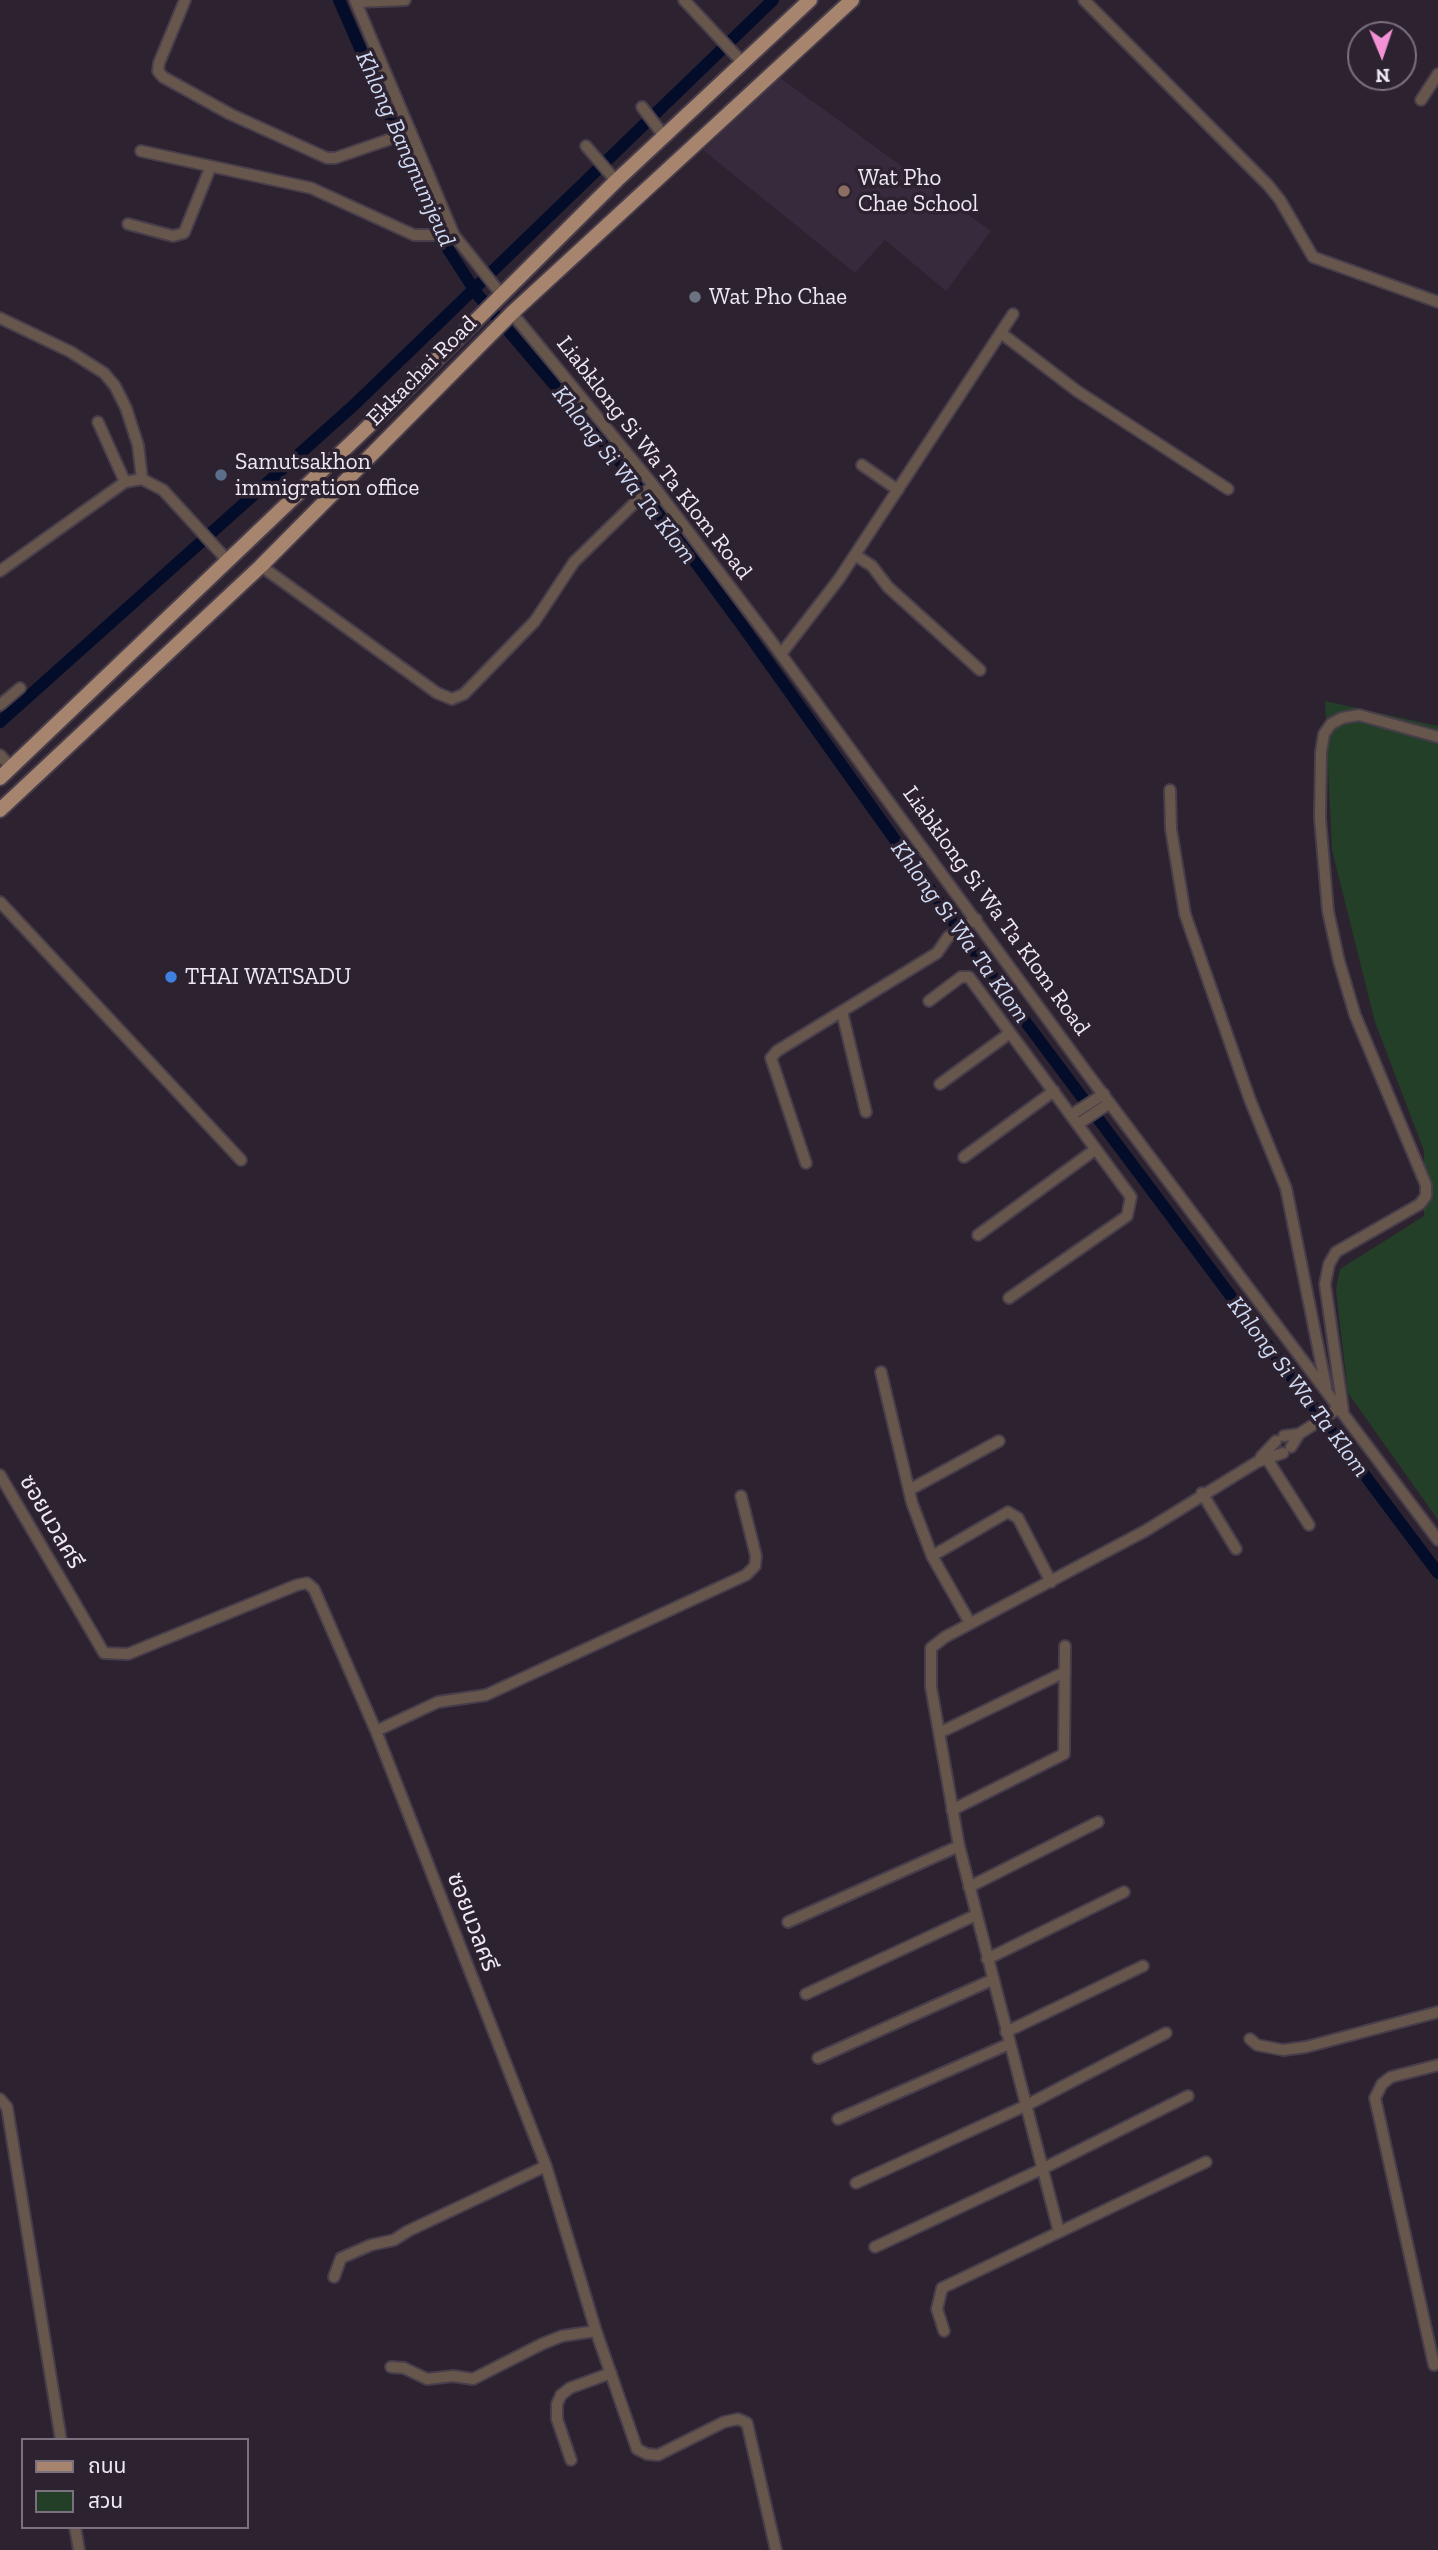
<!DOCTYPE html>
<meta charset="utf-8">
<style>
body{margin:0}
#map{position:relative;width:1438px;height:2550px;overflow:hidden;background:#2d2230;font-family:"Zilla Slab","Noto Sans Thai",serif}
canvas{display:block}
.legend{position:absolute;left:21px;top:2438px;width:228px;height:91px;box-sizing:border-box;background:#2d2230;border:2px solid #7b717e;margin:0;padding:9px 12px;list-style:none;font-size:21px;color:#efe8f2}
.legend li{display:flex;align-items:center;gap:14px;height:35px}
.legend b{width:35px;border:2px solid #7b717e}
.north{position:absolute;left:1347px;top:21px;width:70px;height:70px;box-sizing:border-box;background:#2d2230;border:2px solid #7b717e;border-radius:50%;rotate:178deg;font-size:19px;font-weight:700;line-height:28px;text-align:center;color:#efe8f2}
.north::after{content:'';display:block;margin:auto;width:24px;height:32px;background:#f391d5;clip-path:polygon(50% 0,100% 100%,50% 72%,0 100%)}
</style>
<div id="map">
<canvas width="1438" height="2550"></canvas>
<ul class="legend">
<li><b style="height:9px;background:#a6846e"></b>ถนน</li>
<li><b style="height:19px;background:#243f28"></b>สวน</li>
</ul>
<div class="north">N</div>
</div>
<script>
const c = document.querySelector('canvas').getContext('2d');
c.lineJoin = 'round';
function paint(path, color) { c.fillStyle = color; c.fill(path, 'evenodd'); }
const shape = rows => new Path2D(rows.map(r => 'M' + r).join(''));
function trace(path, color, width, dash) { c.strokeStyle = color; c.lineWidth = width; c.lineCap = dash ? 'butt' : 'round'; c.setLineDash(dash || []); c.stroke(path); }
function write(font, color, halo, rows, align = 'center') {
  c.font = font + ' "Zilla Slab","Noto Sans Thai",serif'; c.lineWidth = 7; c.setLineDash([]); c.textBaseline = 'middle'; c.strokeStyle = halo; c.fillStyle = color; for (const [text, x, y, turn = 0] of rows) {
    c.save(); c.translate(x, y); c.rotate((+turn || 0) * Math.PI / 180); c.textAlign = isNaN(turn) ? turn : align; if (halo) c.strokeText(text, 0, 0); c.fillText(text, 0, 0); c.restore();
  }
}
paint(shape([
 [779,77,991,231,946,291,885,240,855,273,703,150]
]), '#382a3d');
paint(shape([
 [1325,701,1438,726,1438,1520,1348,1393,1336,1290,1340,1269,1424,1216,1424,1151,1375,1022,1332,850]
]), '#243f28');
trace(shape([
 [339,0,448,249,477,294,628,471,741,624,1010,1001,1438,1573],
 [0,722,354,405,773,0]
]), '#030c29', 12);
const minor = shape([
 [185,0,159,63,158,71,163,77,230,114,327,158,335,158,411,132],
 [355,0,454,235,501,294],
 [684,0,743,63],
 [1084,0,1268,185,1280,200,1313,257,1438,302],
 [356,2,405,0],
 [1421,100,1438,74],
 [642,107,664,136],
 [586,146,616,181],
 [141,151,311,188,414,235,454,235],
 [128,224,173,236,184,233,211,166],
 [512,313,653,485,769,638,1087,1073,1438,1540],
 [0,318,71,352,104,373,115,386,126,408,138,445,142,479],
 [1001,333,1077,391,1228,489],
 [98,422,125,482],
 [862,465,898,490],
 [855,555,872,566,888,587,980,670],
 [261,566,437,693,452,699,464,694,535,621,574,562,653,485],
 [0,571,125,482,142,479,163,490,228,561],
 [781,654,839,579,1013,314],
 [0,705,20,688],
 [0,755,11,767],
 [1170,790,1171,829,1185,914,1250,1100,1286,1188,1326,1387],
 [0,902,241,1160],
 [929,1001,961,977,969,977,1131,1197,1127,1216,1009,1298],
 [842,1012,866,1112],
 [940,1084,1010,1033],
 [1071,1115,1104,1094],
 [1078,1124,1110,1103],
 [964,1157,1054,1091],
 [806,1163,771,1058,777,1051,937,953,948,937,976,919],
 [978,1235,1096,1149],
 [881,1372,912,1503,932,1556,970,1623],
 [1343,1410,1325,1284,1329,1264,1336,1252,1420,1204,1426,1196,1426,1185,1355,1015,1339,961,1328,911,1320,818,1321,752,1324,734,1331,724,1342,718,1359,715,1438,737],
 [1284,1436,1299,1434,1339,1408],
 [1291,1447,1299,1434],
 [1264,1454,1309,1525],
 [1261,1457,1276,1441],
 [0,1475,104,1653,128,1654,297,1585,307,1583,314,1589,376,1731,546,2166,596,2331,637,2449,647,2454,658,2455,724,2422,738,2419,747,2423,776,2550],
 [909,1490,999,1441],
 [1202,1493,1236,1549],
 [932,1556,1008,1512,1018,1518,1051,1582],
 [376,1731,438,1702,486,1695,746,1575,755,1566,756,1556,741,1496],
 [939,1733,1065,1672],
 [952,1810,1064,1754,1065,1646],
 [969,1887,1098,1822],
 [788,1922,959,1846],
 [987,1959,1124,1892],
 [806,1994,976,1915],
 [1006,2032,1143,1966],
 [1250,2039,1257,2045,1283,2050,1306,2047,1438,2012],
 [818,2058,992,1980],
 [0,2099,7,2107,61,2440],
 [838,2119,1009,2044],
 [856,2183,1025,2106,1166,2033],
 [1059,2232,959,1846,931,1687,931,1648,945,1637,1145,1531,1257,1462,1283,1453],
 [875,2247,1042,2169,1188,2096],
 [334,2277,341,2258,371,2245,394,2240,408,2231,546,2166],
 [944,2331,937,2309,942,2288,1206,2162],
 [1434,2365,1375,2098,1382,2084,1391,2077,1438,2065],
 [391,2367,404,2368,427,2379,453,2376,473,2379,542,2344,562,2336,596,2331],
 [571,2460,557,2419,557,2404,561,2395,570,2388,611,2373],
 [75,2527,79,2550]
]);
const major = shape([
 [0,778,395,401,616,181,810,0],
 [0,810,261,566,512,313,852,0]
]);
trace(minor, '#483e4b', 14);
trace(major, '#483e4b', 18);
trace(minor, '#66564b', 10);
trace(major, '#a6846e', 14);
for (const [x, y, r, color] of [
 [844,191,7,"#8d6e63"],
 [695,297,7,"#6b7280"],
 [221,475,7,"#5c6f8a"],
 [171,977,7,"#3f7fe0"]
]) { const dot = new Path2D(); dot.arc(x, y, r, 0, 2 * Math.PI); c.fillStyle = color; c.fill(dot); trace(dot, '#2d2230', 2.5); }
write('23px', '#efe8f2', '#2d2230', [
 ["Wat Pho",858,178],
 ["Chae School",858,204],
 ["Wat Pho Chae",709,297],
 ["Samutsakhon",235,462],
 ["immigration office",235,488],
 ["THAI WATSADU",185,977]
], 'left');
write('23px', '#efe8f2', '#2d2230', [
 ["Ekkachai Road",422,371,-45],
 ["Liabklong Si Wa Ta Klom Road",654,458,52],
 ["Liabklong Si Wa Ta Klom Road",996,911,54],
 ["ซอยนวลศรี",51,1522,60],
 ["ซอยนวลศรี",472,1922,69]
]);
write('italic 24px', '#cfdbf4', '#2d2230', [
 ["Khlong Bangnumjeud",405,149,66],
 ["Khlong Si Wa Ta Klom",624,475,52],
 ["Khlong Si Wa Ta Klom",960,932,54],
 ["Khlong Si Wa Ta Klom",1298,1387,53]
]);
</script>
